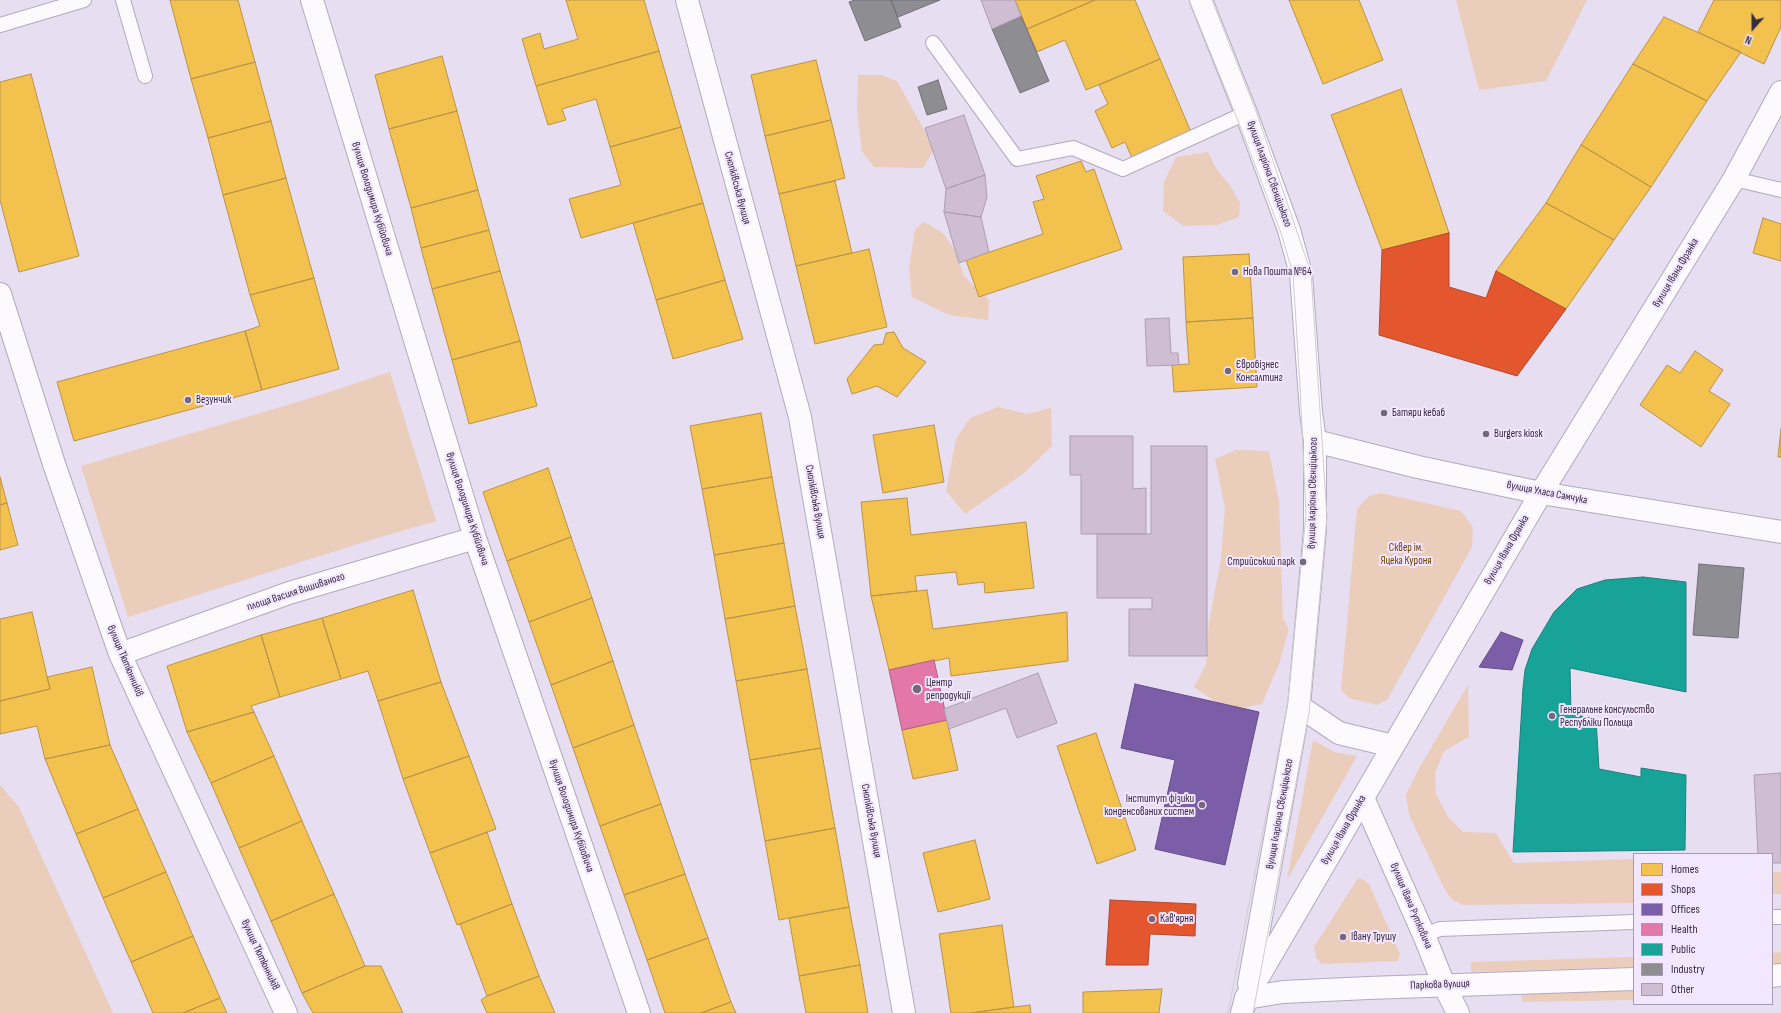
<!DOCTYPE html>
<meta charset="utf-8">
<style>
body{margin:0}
#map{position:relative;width:1781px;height:1013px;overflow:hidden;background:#e8def2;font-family:"Sofia Sans Condensed",sans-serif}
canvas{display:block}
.legend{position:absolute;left:1633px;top:853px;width:140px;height:152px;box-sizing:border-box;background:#f3e6ff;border:1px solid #a79ab3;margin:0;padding:5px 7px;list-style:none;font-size:12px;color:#362940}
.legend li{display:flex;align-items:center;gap:8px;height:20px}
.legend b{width:20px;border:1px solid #a79ab3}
.north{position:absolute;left:1733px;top:8px;width:40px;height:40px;-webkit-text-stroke:3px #f3e6ff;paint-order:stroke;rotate:201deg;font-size:11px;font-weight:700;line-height:16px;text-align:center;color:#362940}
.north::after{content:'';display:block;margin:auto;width:14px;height:18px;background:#362940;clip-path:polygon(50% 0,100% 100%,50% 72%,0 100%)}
</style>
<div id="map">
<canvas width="1781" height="1013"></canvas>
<ul class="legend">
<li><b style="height:11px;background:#f2c14e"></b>Homes</li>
<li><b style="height:11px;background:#e4572e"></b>Shops</li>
<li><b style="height:11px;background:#7b5ea7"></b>Offices</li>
<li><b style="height:11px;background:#e377a8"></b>Health</li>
<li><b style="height:11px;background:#17a398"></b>Public</li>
<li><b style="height:11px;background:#8d8d92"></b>Industry</li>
<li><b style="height:11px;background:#cfbdd3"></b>Other</li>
</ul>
<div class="north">N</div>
</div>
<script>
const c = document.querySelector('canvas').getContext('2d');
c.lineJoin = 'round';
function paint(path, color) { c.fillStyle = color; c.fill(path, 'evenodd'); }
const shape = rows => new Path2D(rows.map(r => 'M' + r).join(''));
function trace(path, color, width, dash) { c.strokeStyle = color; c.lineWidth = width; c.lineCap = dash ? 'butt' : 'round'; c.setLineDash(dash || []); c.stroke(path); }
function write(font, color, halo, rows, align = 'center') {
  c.font = font + ' "Sofia Sans Condensed",sans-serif'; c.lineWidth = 4; c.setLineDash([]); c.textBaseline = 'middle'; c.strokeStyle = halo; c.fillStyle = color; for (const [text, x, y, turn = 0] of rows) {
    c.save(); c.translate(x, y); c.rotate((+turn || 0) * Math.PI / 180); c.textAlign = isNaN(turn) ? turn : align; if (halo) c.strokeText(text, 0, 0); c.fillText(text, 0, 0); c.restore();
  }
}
paint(shape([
 [1456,0,1587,0,1546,81,1479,90],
 [858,75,882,75,897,81,927,135,933,151,923,168,874,167,862,151,857,112],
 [1208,152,1217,170,1230,185,1240,203,1239,217,1217,225,1184,226,1163,211,1164,182,1176,157],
 [924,222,942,232,955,250,964,276,989,300,988,320,949,315,912,297,909,269,915,229],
 [390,372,436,521,364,542,128,617,81,466,311,398],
 [998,407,1027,414,1051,408,1052,446,1024,473,965,514,946,491,956,439,970,418],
 [1236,450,1269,451,1279,501,1283,619,1289,629,1279,664,1262,704,1229,711,1194,687,1206,664,1209,623,1221,558,1225,508,1215,459],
 [1381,493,1461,511,1473,527,1472,547,1387,700,1377,705,1349,698,1341,690,1357,509,1369,496],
 [1468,685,1469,737,1444,751,1435,773,1436,794,1448,817,1463,832,1496,833,1514,863,1634,859,1634,903,1463,905,1453,900,1446,892,1409,815,1406,795,1418,770],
 [1313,740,1334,752,1357,756,1287,880],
 [0,785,19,807,113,1013,0,1013],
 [1781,872,1781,894,1772,894,1772,872],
 [1358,878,1364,880,1369,884,1400,954,1398,961,1322,964,1316,958,1314,947],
 [1781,952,1781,963,1772,963,1772,953],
 [1634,957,1634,967,1471,972,1471,962],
 [1634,989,1634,1000,1522,1002,1521,992]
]), '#eacdbb');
const homes = shape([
 [170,0,238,0,255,62,191,79,170,0],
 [566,0,644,0,659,51,536,86,522,39,540,33,544,49,578,39,566,0],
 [1015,0,1095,0,1027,29,1015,0],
 [1095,0,1135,0,1160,59,1086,90,1065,40,1037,52,1027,29,1095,0],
 [1289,0,1359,0,1383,60,1323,84,1289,0],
 [1714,0,1781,0,1781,27,1764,64,1698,32,1714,0],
 [1664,17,1741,52,1707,101,1633,64,1664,17],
 [659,51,681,127,610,147,596,99,562,109,566,120,548,125,536,86,659,51],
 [442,56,457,111,389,129,375,75,442,56],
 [1160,59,1191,132,1132,158,1125,142,1112,148,1095,111,1108,104,1099,85,1160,59],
 [816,60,831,120,765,136,751,75,816,60],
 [255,62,271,121,208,138,191,79,255,62],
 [1633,64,1707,101,1651,187,1581,145,1633,64],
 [31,74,79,256,19,272,0,200,0,82,31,74],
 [1401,89,1449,233,1382,250,1331,115,1401,89],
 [457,111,478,190,411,208,389,129,457,111],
 [831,120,845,178,779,194,765,136,831,120],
 [271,121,286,178,223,195,208,138,271,121],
 [681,127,703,203,581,238,569,199,621,185,610,147,681,127],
 [1581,145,1651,187,1614,240,1546,203,1581,145],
 [1081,161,1086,172,1094,169,1122,249,979,297,966,260,1043,234,1033,202,1044,199,1036,176,1081,161],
 [286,178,314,278,250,295,223,195,286,178],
 [835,181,852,253,796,266,779,194,835,181],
 [478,190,489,230,421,248,411,208,478,190],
 [703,203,725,280,656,300,633,223,703,203],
 [1546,203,1614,240,1566,309,1496,271,1546,203],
 [1763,218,1781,224,1781,261,1753,253,1763,218],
 [489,230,500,271,432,289,421,248,489,230],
 [869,249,887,327,815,344,796,266,869,249],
 [1249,254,1253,318,1186,322,1183,257,1249,254],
 [500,271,520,341,452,360,432,289,500,271],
 [314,278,339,369,262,390,245,331,260,326,250,295,314,278],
 [725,280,743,339,673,359,656,300,725,280],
 [1253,318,1257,387,1174,392,1172,365,1189,364,1186,322,1253,318],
 [245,331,262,390,74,441,57,382,245,331],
 [894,332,903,348,926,362,897,397,877,386,852,394,847,379,874,345,883,344,886,333,894,332],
 [520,341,537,406,469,424,452,360,520,341],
 [1695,351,1723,370,1709,391,1730,404,1701,447,1640,405,1667,365,1680,373,1695,351],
 [761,413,772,477,702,489,690,426,761,413],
 [934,425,944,482,883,493,873,435,934,425],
 [1781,429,1781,457,1778,457,1781,429],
 [548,468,571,537,507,561,483,492,548,468],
 [0,477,7,503,0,505,0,477],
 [772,477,784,543,714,555,702,489,772,477],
 [907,498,911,535,1026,522,1034,588,985,593,984,582,958,585,956,572,915,576,917,591,871,596,861,502,907,498],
 [7,503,18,545,0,550,0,505,7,503],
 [571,537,592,598,529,622,507,561,571,537],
 [784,543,795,606,725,619,714,555,784,543],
 [413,590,441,682,378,701,368,671,341,679,322,618,413,590],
 [927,590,933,629,1067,612,1068,661,951,676,949,658,889,670,871,596,927,590],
 [592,598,613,661,551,685,529,622,592,598],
 [795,606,807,669,736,681,725,619,795,606],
 [32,612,50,689,0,701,0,619,32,612],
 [322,618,341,679,280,697,261,635,322,618],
 [261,635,280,697,251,706,254,712,187,732,167,666,261,635],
 [613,661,634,725,573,748,551,685,613,661],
 [92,667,110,745,45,759,37,726,0,734,0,701,50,689,47,677,92,667],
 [807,669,821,748,750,760,736,681,807,669],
 [441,682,469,756,403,779,378,701,441,682],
 [254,712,274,756,211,783,187,732,254,712],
 [947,720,958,770,913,779,902,730,947,720],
 [634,725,661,804,600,826,573,748,634,725],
 [1096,733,1136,850,1097,864,1057,746,1096,733],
 [110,745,138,809,76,834,45,759,110,745],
 [821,748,835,828,765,841,750,760,821,748],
 [274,756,302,821,239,848,211,783,274,756],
 [469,756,496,829,430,853,403,779,469,756],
 [661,804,685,874,624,895,600,826,661,804],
 [138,809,166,872,103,898,76,834,138,809],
 [302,821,334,894,271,921,239,848,302,821],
 [835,828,849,907,779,920,765,841,835,828],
 [487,832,512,904,457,925,430,853,487,832],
 [975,840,990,899,938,912,923,853,975,840],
 [166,872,193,936,131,962,103,898,166,872],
 [685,874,708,938,647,960,624,895,685,874],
 [334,894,365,966,302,993,271,921,334,894],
 [512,904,539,976,487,996,460,924,512,904],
 [849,907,860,965,799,976,789,918,849,907],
 [1002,925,1014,1007,971,1013,951,1013,939,934,1002,925],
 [193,936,220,998,183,1013,153,1013,131,962,193,936],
 [708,938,731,1002,701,1013,665,1013,647,960,708,938],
 [860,965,868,1013,806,1013,799,976,860,965],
 [365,966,381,966,403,1013,313,1013,302,993,365,966],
 [539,976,555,1013,487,1013,481,1000,487,996,539,976],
 [1162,989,1159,1013,1083,1013,1083,992,1162,989],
 [220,998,227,1013,183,1013,220,998],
 [731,1002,736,1013,701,1013,731,1002],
 [1030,1005,1031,1013,971,1013,1014,1007,1030,1005]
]);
paint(homes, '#f2c14e');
trace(homes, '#ba934a', 1);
const shops = shape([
 [1449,233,1449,287,1486,298,1496,271,1566,309,1517,376,1379,335,1382,250,1449,233],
 [1110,900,1196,904,1195,936,1150,934,1148,965,1106,965,1110,900]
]);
paint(shops, '#e4572e');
trace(shops, '#b04933', 1);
const offices = shape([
 [1501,632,1523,640,1512,670,1479,667,1501,632],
 [1135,684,1259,712,1225,865,1155,849,1175,760,1121,748,1135,684]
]);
paint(offices, '#7b5ea7');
trace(offices, '#664e88', 1);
const health = shape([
 [934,660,947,720,902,730,889,670,934,660]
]);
paint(health, '#e377a8');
trace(health, '#af6089', 1);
const public = shape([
 [1643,577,1686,582,1686,692,1570,668,1571,714,1596,719,1599,769,1641,777,1641,768,1686,775,1685,850,1513,852,1523,688,1525,670,1532,649,1554,612,1577,589,1605,580,1643,577]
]);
paint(public, '#17a398');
trace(public, '#207e7e', 1);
const industry = shape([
 [855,0,891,0,901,27,865,41,849,2,855,0],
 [891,0,940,0,898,17,891,0],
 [1021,16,1049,81,1020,93,992,29,1021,16],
 [938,80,947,109,927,115,918,87,938,80],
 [1699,564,1744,568,1738,638,1693,635,1699,564]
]);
paint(industry, '#8d8d92');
trace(industry, '#736f79', 1);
const building = shape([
 [981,0,1015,0,1021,16,992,29,981,0],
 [964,115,985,175,946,189,925,128,964,115],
 [985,175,987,197,981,217,944,212,946,189,985,175],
 [944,212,981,217,989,252,959,263,944,212],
 [1169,318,1171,353,1178,353,1179,365,1147,366,1145,319,1169,318],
 [1070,436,1133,436,1133,489,1146,488,1146,534,1081,534,1081,475,1070,475,1070,436],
 [1151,446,1207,446,1207,656,1129,656,1129,609,1152,609,1152,598,1097,598,1097,534,1151,534,1151,446],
 [1038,673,1057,723,1017,738,1006,708,949,729,944,709,1038,673],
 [1781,773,1781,863,1772,863,1772,854,1758,854,1754,775,1781,773]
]);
paint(building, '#cfbdd3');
trace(building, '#ad9fb1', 1);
const lane = shape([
 [123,0,145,76],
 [0,25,84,0],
 [933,43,1017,159,1073,148,1123,169,1246,113],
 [1734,179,1781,190],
 [1772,917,1781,917],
 [1424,935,1440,929,1634,922]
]);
const street = shape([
 [312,0,475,538,639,1013],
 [0,294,54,464,120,654,286,1013],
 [1541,493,1781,532],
 [120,654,289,593,475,538],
 [1363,798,1424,935,1444,985,1458,1013],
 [1772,976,1781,975],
 [1246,998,1283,992,1368,988,1634,979]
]);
const secondary = shape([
 [687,0,800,417,904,1013],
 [1201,0,1246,113,1289,230,1301,274,1311,412,1315,441,1315,530,1299,706,1249,984],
 [1315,441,1418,467,1541,493],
 [1299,706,1339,733,1393,746],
 [1242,1013,1246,998,1541,493,1734,179,1781,92]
]);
trace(lane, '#b3a9bd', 16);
trace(street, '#b3a9bd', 24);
trace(secondary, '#b3a9bd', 24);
trace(lane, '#fcfafd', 14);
trace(street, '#fcfafd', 22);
trace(secondary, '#fcfafd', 22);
trace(shape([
 [1189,0,1237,118,1281,233,1293,274,1300,386,1306,514,1288,701,1228,1013],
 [1212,0,1256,111,1311,273,1327,517,1309,713,1253,1013]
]), '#cfccd2', 1);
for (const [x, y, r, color] of [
 [1235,272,4,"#74687e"],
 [1228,371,4,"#74687e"],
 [188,400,4,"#74687e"],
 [1384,413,4,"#74687e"],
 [1486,434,4,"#74687e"],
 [1303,562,4,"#74687e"],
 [917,689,5,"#74687e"],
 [1552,716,4,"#74687e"],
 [1202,805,4,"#74687e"],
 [1152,919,4,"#74687e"],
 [1343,937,4,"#74687e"]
]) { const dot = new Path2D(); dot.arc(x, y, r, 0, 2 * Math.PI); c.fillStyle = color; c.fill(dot); trace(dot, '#f3e6ff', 1.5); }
write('11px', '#362940', '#f3e6ff', [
 ["вулиця Іларіона Свєнціцького",1269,174,70],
 ["Снопківська вулиця",737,188,75],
 ["вулиця Володимира Кубійовича",372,199,73],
 ["вулиця Івана Франка",1676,273,-59],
 ["вулиця Іларіона Свєнціцького",1313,493,-89],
 ["вулиця Уласа Самчука",1547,493,11],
 ["Снопківська вулиця",815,502,80],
 ["вулиця Володимира Кубійовича",467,509,72],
 ["вулиця Івана Франка",1507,550,-60],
 ["площа Василя Вишиваного",296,592,-18],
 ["вулиця Тютюнників",125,661,67],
 ["вулиця Іларіона Свєнціцького",1280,814,-80],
 ["вулиця Володимира Кубійовича",571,816,71],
 ["Снопківська вулиця",871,821,80],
 ["вулиця Івана Франка",1344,830,-60],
 ["вулиця Івана Рутковича",1411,906,67],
 ["вулиця Тютюнників",260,955,65],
 ["Паркова вулиця",1440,985,-2]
]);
write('11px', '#362940', '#f3e6ff', [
 ["Нова Пошта №64",1243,272],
 ["Євробізнес",1236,365],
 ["Консалтинг",1236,378],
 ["Везунчик",196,400],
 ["Батяри кебаб",1392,413],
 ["Burgers kiosk",1494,434],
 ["Стрийський парк",1295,562,"right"],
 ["Центр",926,683],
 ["репродукції",926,696],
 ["Генеральне консульство",1560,710],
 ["Республіки Польща",1560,723],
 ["Інститут фізики",1194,799,"right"],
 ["конденсованих систем",1194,812,"right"],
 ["Кав'ярня",1160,919],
 ["Івану Трушу",1351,937]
], 'left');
write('11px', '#6c4203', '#f3e6ff', [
 ["Сквер ім.",1406,548],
 ["Яцека Куроня",1406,561]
]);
</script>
